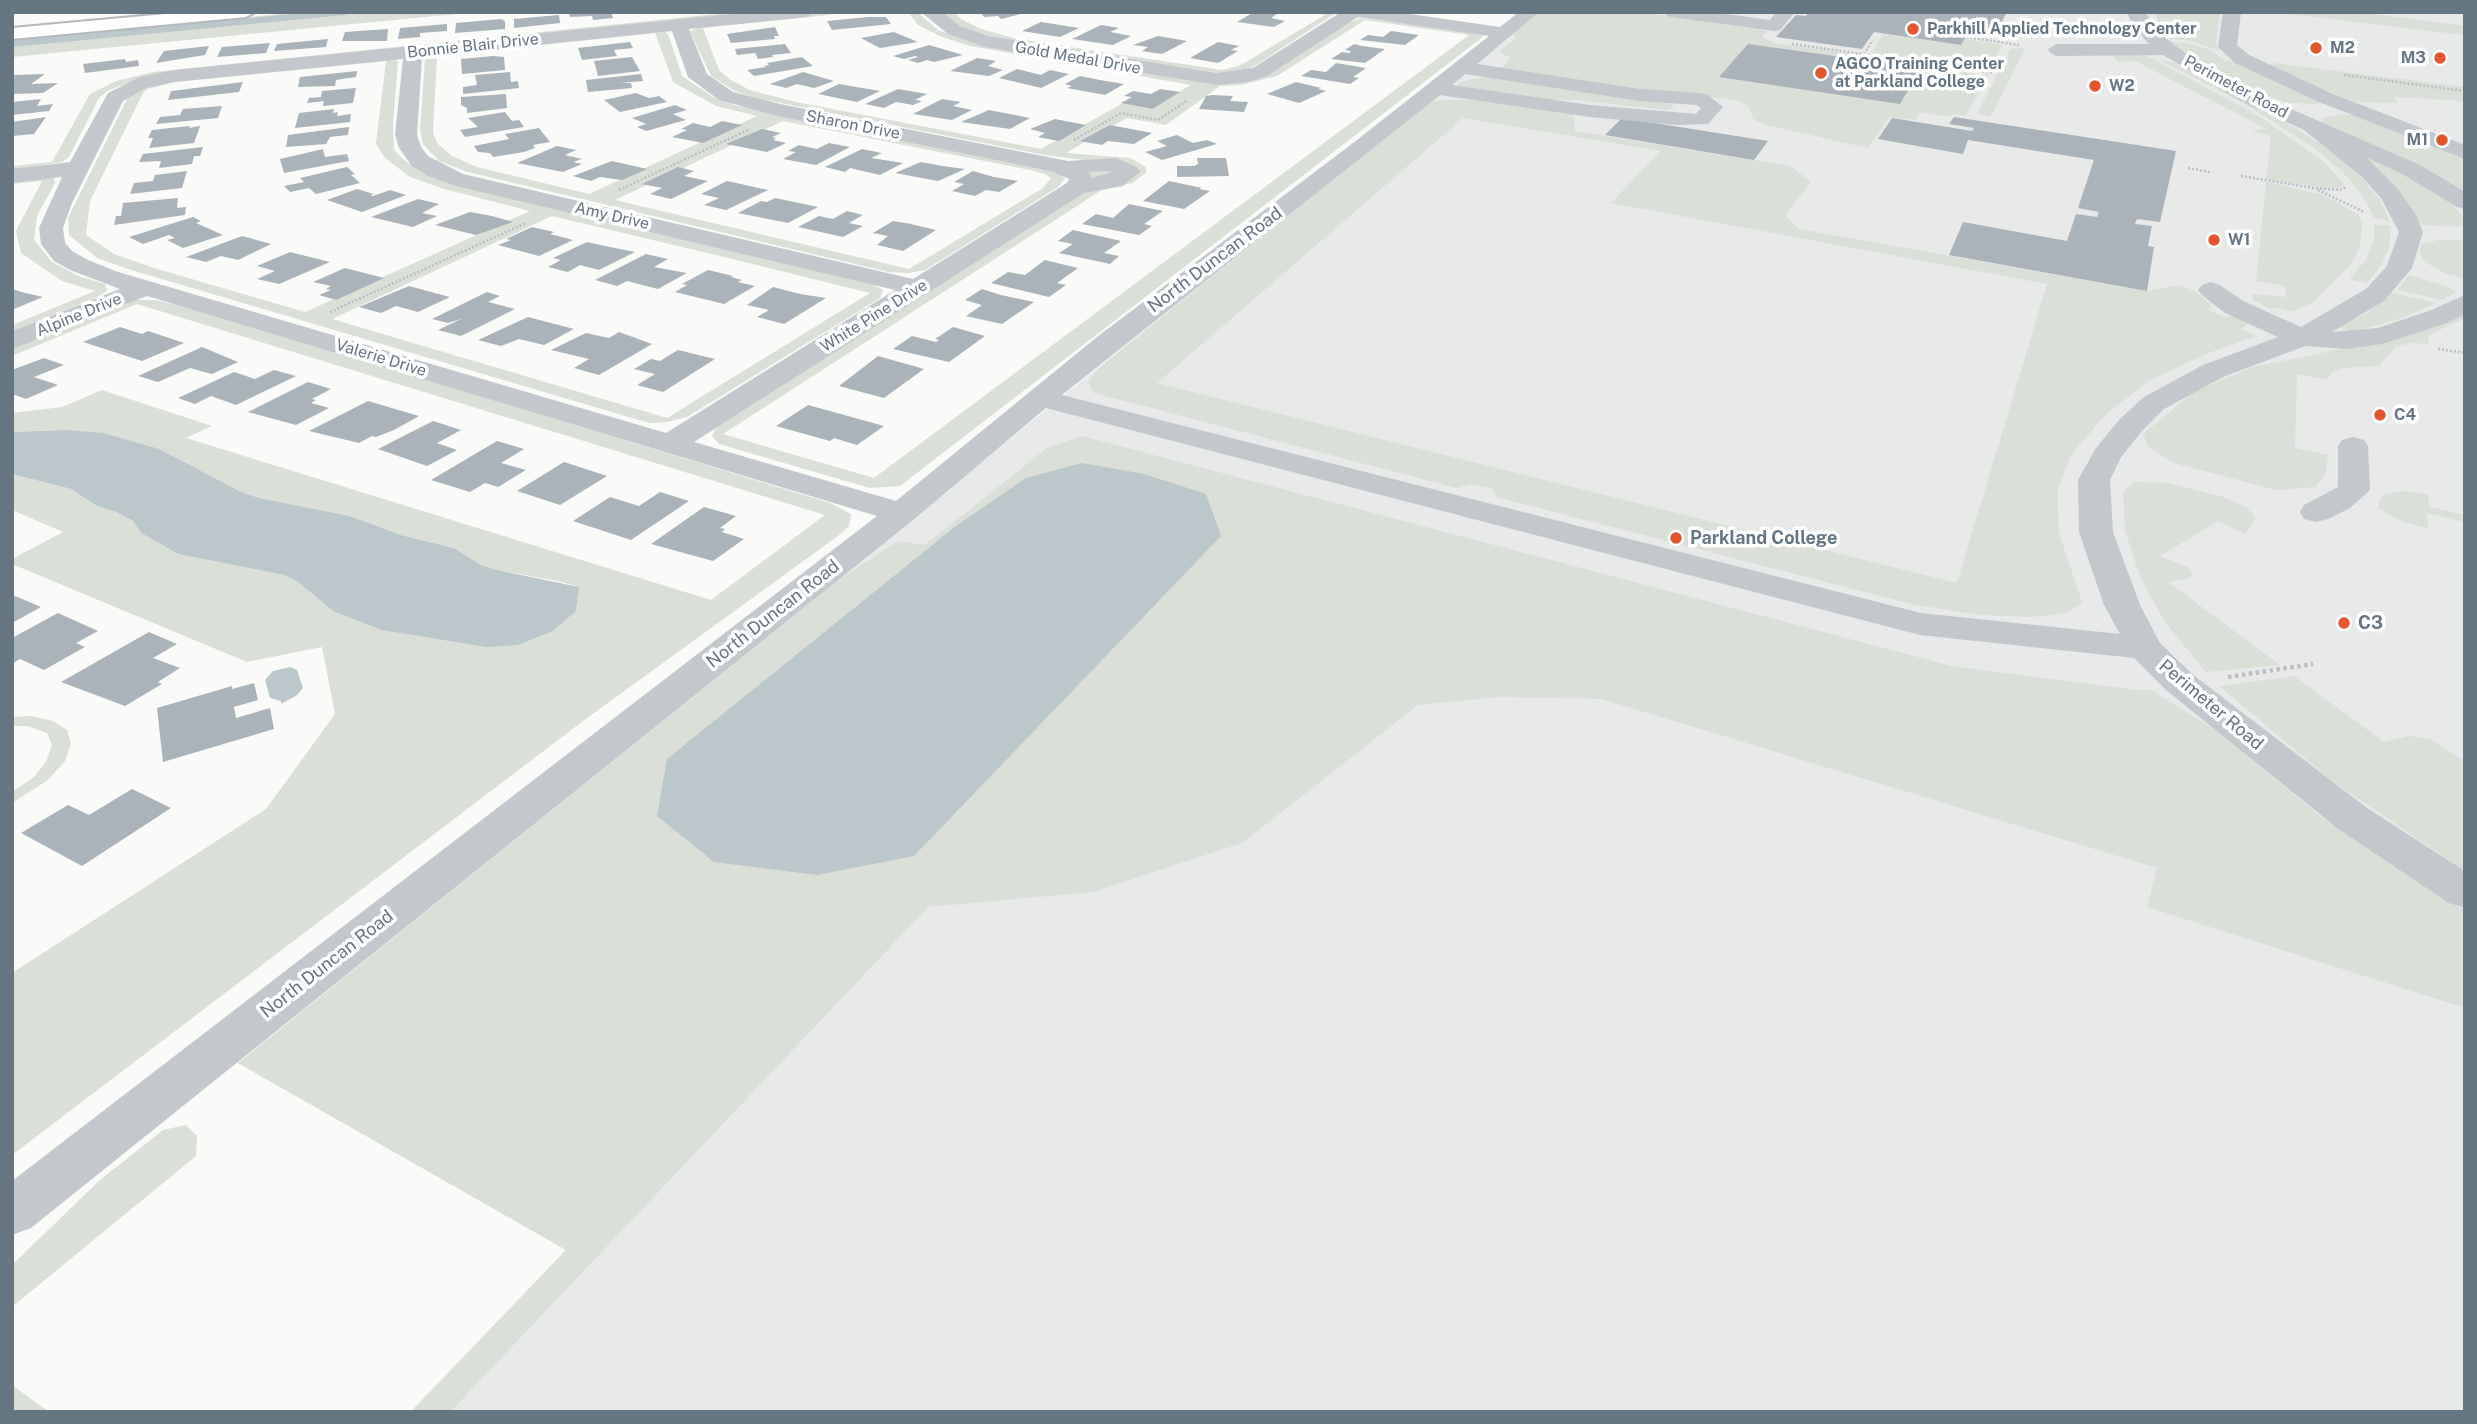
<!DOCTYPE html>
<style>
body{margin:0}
#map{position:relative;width:2477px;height:1424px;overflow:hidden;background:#fafaf8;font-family:"Public Sans",sans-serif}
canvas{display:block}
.frame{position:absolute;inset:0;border:14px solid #657683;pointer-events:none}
</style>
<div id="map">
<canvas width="2477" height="1424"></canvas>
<div class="frame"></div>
</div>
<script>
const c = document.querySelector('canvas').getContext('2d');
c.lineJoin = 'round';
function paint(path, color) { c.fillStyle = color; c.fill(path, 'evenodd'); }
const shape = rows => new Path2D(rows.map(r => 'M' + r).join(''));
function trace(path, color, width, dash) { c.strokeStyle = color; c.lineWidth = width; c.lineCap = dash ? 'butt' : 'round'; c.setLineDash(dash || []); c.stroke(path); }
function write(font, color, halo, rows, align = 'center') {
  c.font = font + ' "Public Sans",sans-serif'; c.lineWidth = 7; c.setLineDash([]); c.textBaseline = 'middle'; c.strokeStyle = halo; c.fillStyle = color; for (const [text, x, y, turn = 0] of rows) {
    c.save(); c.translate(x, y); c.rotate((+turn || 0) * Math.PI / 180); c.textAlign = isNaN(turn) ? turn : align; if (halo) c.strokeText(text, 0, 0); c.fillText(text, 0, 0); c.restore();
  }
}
paint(shape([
 [1538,12,2465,12,2465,1412,410,1412,566,1250,238,1063]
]), '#e8e9e9');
paint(shape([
 [301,12,477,12,12,57,12,39],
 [736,12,766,12,142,78,109,90,99,98,69,157,62,162,12,170,12,166,52,162,90,94,116,81,153,72],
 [827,12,857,12,703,28,719,70,731,80,750,90,796,102,1041,149,1123,103,1149,109,1191,85,970,46,942,37,918,25,908,12,917,12,938,30,979,44,1224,82,1360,18,1477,33,1484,36,900,486,870,488,719,444,712,436,716,428,1085,190,1083,160,1045,155,755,98,735,91,711,76,690,31,709,24],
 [1365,20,1469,35,874,478,723,434,1105,188,1132,183,1146,173,1146,167,1130,158,1066,153,1127,118,1166,125,1220,86,1241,85,1277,76],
 [942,12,954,12,961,19,981,29,1017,39,1222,70,1239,66,1325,15,1313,12,1334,14,1253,67,1241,72,1224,74,1003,40,959,26],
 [1545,12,1638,12,1768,31,1762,37,1775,43,1988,75,1965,116,1952,114,1950,117,1920,112,1915,120,1889,117,1868,148,1766,125,1753,119,1749,106,1737,100,1625,88,1501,69,1510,58,1499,51,1515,39,1513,33,1535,15],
 [2155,12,2220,12,2216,45,2220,51,2188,40,2170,39,2161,29],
 [2271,12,2359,12,2465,26,2465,35],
 [664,31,668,34,682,76,713,97,734,105,1017,161,1059,173,1065,179,1058,187,925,270,908,273,889,272,468,172,439,161,423,144,420,130,425,58,428,55],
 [655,33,673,82,716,106,757,116,589,194,477,167,452,156,438,144,433,133,437,56],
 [783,121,1030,170,1045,174,1051,178,1043,188,909,269,615,200],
 [1883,34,1961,45,1965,39,2002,45,1989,69,1982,70,1876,55,1872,53],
 [2171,42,2186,43,2210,50,2224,60,2236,63,2320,101,2319,104,2289,103,2272,98,2197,60],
 [2025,48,1992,114,1989,117,1981,115,1978,112,2010,49],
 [2114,55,2145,55,2259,116,2324,162,2345,185,2338,188,2323,188,2266,179,2271,136,2251,131,2267,129,2135,61,2120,62,2113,57],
 [393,58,398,62,393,124,394,150,404,160,433,178,871,283,883,290,880,298,687,417,667,422,649,423,128,269,97,258,69,235,68,218,131,91,150,83],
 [386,61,376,144,385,158,410,177,444,189,530,211,305,312,154,268,114,254,86,235,90,201,143,93,147,89,175,82],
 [552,216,745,262,870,293,667,418,332,319],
 [2158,59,2174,63,2254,103,2329,149,2359,175,2380,200,2390,221,2374,218,2364,198,2343,172,2313,147,2245,104],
 [2272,63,2465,87,2465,101,2394,97,2398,103,2355,102,2268,67],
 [1492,77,1668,102,1674,106,1669,110,1574,100,1536,99,1459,86,1459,83,1472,79],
 [1478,99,1573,113,1575,131,1790,166,1811,182,1785,215,1799,229,2147,291,2180,285,2195,291,2212,306,2208,310,2221,316,2237,317,2249,323,2240,329,2256,336,2206,354,2150,380,2106,414,2071,455,2057,492,2059,533,2082,602,2067,613,2031,617,1979,615,1911,604,1496,497,1494,489,1471,484,1457,488,1094,393,1088,382,1099,368,1431,101],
 [1463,118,1661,151,1611,203,2047,284,1957,583,1157,383],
 [2343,114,2363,117,2465,157,2465,197,2392,156,2324,123,2322,118],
 [2361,151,2444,196,2465,219,2465,222,2459,227,2424,225,2414,221],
 [48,176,54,178,55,183,37,216,34,240,52,262,78,276,105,284,107,290,100,296,12,331,12,325,95,291,62,281,21,253,16,231,42,181,12,184,12,179],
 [2266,182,2324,195,2359,215,2362,223,2360,247,2351,264,2311,304,2291,312,2282,308,2270,309,2252,299,2252,294,2286,297,2285,286,2256,281],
 [2374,224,2390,226,2390,244,2382,264,2367,283,2354,281,2350,278,2366,260,2375,236],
 [2438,240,2465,240,2465,278,2447,274,2425,262,2420,254,2421,244],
 [2409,275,2449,287,2456,292,2442,300,2397,290],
 [2392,293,2436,303,2402,318,2352,332,2339,327,2369,312],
 [137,300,155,300,212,314,830,503,851,514,849,526,838,536,587,718,12,1155,12,973,266,809,335,714,322,647,247,662,12,564,12,559,63,532,12,510,12,474,71,489,97,506,116,512,133,521,141,533,178,554,284,575,298,582,333,611,553,631,576,611,579,587,558,581,497,570,481,565,454,548,401,535,350,516,259,498,65,430,12,432,12,413,62,407,102,390,212,426,186,438,711,600,825,515,137,304,12,356,12,348,119,304],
 [2458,314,2465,315,2465,318,2429,335,2428,344,2413,343,2396,346,2379,366,2343,368,2331,373,2327,380,2297,374,2295,448,2328,455,2326,473,2315,487,2276,490,2174,463,2149,448,2143,434,2195,391,2253,367,2400,337],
 [1082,436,1952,666,2136,690,2151,690,2220,733,2317,814,2465,911,2465,1008,2147,907,2157,868,1602,699,1500,697,1418,705,1242,843,1093,892,928,907,450,1412,411,1412,566,1250,238,1063,840,579,898,541,925,545,1047,448],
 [2135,482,2168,483,2223,497,2246,507,2256,518,2245,534,2218,521,2160,556,2189,568,2192,574,2189,578,2168,582,2280,665,2206,672,2165,622,2140,577,2125,530,2123,492],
 [2401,491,2428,494,2429,507,2465,515,2465,522,2427,513,2428,528,2403,522,2378,508,2382,495],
 [2294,676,2384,742,2409,736,2430,739,2465,761,2465,871,2331,780,2219,686],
 [31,716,53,721,67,730,71,744,65,761,48,780,12,803,12,792,34,777,46,762,52,745,47,733,27,726,12,726,12,717],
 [186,1125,197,1136,196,1156,12,1307,14,1263,100,1180,163,1130],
 [12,1385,49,1412,12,1412]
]), '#dadfd7');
paint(shape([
 [65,430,103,433,159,449,239,491,259,498,350,516,401,535,454,548,481,565,497,570,579,587,576,611,553,631,518,645,487,647,382,630,333,611,298,582,284,575,178,554,141,533,133,521,116,512,97,506,71,489,12,474,12,432],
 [1082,463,1144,474,1206,494,1221,536,914,856,817,875,714,862,657,816,667,759,956,526,1026,478],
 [290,667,297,670,303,688,297,695,281,704,281,701,270,698,265,680,273,671]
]), '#bbc7cb');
trace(shape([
 [12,44,344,12]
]), '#bbc7cb', 6);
paint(shape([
 [569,12,611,12,613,18,593,20,592,16,570,17],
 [980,12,1020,12,1021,14,1001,19,998,16,984,17],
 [1254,12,1277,14,1271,18,1285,21,1274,27,1237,22],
 [1809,12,2007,12,2002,21,2044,27,2042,31,2052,32,2049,36,2019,32,2016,38,1969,32,1961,45,1874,32,1862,49,1776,37,1796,15,1806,16],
 [559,15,560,23,514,28,514,19],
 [868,17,886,17,891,24,832,30,827,21],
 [501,19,505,21,505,29,455,33,456,23],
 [1041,22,1079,28,1060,37,1022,31],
 [447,24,447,31,420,33,420,37,398,39,400,28],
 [1101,25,1119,28,1110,32,1131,36,1113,45,1072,39],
 [775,27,779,36,774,36,775,39,731,43,727,34],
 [388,29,387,41,342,41,345,32],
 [1391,31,1419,35,1405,45,1360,40,1368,35,1383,37],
 [894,32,918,42,880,48,861,38],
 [1158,36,1187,41,1162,54,1142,51,1148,47,1133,45],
 [328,39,326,47,274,51,277,44],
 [630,42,633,48,614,50,617,56,582,60,578,48],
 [1218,42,1239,46,1231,50,1238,51,1218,63,1190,58],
 [270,43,266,53,217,57,222,47],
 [785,44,791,53,772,55,773,57,758,59,755,53,737,55,735,49],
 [1354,44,1362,46,1385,49,1365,63,1331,59,1342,52,1349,53,1351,51,1345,50],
 [1748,44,1921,68,1900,104,1719,77],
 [929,45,963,55,934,62,927,60,918,63,908,60,918,57,915,56,904,59,893,56],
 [209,46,205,55,156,63,164,51],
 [493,56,504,57,505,70,462,74,461,59],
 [632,57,640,71,598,76,594,61],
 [802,57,813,66,754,76,747,70,766,67,764,66,769,65,767,63],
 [977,58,996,61,988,66,1003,70,989,76,950,71],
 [125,59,126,62,138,60,139,66,85,73,83,64],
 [1336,63,1366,68,1353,77,1359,78,1350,84,1301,76,1311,70,1326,72],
 [1017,69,1041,75,1050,70,1069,74,1041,88,999,78],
 [357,71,356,77,336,80,335,86,298,87,300,77],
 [510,72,511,82,518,81,519,88,463,94,463,87,477,85,475,75],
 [803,72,834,81,814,88,797,84,786,88,770,84],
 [45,74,31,84,58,83,43,93,12,94,14,75],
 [641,74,643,81,620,83,631,83,632,88,588,92,586,80],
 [1080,76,1100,80,1124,84,1105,95,1067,88,1072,86,1065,84],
 [243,82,239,92,168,100,171,91],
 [1296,82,1321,88,1318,89,1326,91,1299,103,1267,94],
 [839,84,880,91,857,102,818,94],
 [356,88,353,103,323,106,324,101,307,103,309,98,321,97,322,91],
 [898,89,927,94,915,100,922,101,913,105,896,102,884,108,865,104],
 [1160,89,1180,92,1152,109,1121,103,1132,97,1124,96,1133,91,1151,94],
 [636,93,649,98,659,96,667,102,620,112,604,100],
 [506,94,507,108,467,113,467,108,461,105,461,97],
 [1213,95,1233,96,1230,101,1248,102,1244,112,1199,109,1206,96],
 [41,99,37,106,53,104,49,111,12,115,12,102],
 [942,99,961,102,953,106,972,110,952,120,913,114],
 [675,105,687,110,673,114,686,120,646,131,637,127,646,124,632,118],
 [222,106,218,118,156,124,160,117,180,115,183,109],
 [334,109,333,113,338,112,337,116,351,114,350,122,295,128,299,113],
 [989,110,1030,118,1010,129,961,122],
 [505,112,512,121,519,120,524,127,465,137,460,130,478,127,468,118],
 [46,117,34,134,12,136,12,122],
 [1954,117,2176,151,2160,222,2137,219,2135,224,2152,226,2148,246,2154,247,2147,291,1949,255,1963,222,2067,241,2076,214,2097,217,2099,212,2078,208,2094,160,1968,140,1963,154,1878,139,1892,118,1972,131,1974,128,1949,124],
 [1622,118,1768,141,1754,160,1605,135],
 [1055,119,1086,125,1059,141,1038,137,1045,133,1030,129],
 [722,121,742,125,703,143,672,137,687,130,681,129,693,123,710,127],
 [1110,125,1152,133,1134,144,1108,141,1102,145,1080,141],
 [190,126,189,128,200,126,194,143,149,148,153,138,148,138,152,130],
 [349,127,348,135,330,137,326,144,286,147,288,135],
 [539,128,550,142,533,145,535,148,524,152,493,157,490,153,478,152,474,146,509,139,505,134],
 [762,129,781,133,772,137,776,138,773,140,786,143,767,152,726,144],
 [1177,135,1193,143,1207,140,1217,144,1162,160,1145,152,1167,146,1157,141],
 [829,143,850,147,816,165,783,159,796,152,788,151,799,145,817,149],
 [557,146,576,150,565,155,582,159,573,162,582,164,563,172,517,163],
 [203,147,200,156,194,156,192,164,159,168,161,161,139,162,143,154],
 [323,149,325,157,347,154,349,161,284,173,280,159],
 [862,149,882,153,871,158,903,163,880,175,850,168,845,172,825,167],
 [1197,158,1226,158,1229,176,1177,177,1177,166,1194,166,1198,164],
 [612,161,647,169,622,180,600,177,591,181,573,176],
 [921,162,942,166,965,169,938,181,895,173],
 [347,167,355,174,351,175,360,183,316,194,309,188,290,192,284,186,304,182,300,178],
 [678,167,694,171,684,176,708,181,671,199,650,194,662,188,642,184],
 [187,171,182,188,130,194,134,183,153,181,155,175],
 [973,171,994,177,1018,181,999,192,986,190,975,196,952,191,964,184,954,182],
 [727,181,768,190,726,210,704,205,719,198,701,194],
 [1169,181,1202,188,1199,189,1210,191,1184,209,1143,201],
 [357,189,374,194,370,195,373,196,390,190,406,195,362,212,327,200],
 [178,198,177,208,186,207,185,215,114,225,116,216,121,216,123,203],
 [775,198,818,207,788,223,738,213,761,201,767,202],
 [418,199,439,204,422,213,437,216,413,227,371,217],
 [1129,204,1163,211,1144,224,1152,226,1139,235,1082,224,1096,214,1113,218],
 [847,211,863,215,849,223,863,226,843,237,798,227,819,216,833,219],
 [470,212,492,216,513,222,476,235,435,225],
 [193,217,201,221,196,223,223,235,183,248,167,240,175,238,169,235,143,244,129,237],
 [893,221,911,224,936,230,903,251,877,245,888,236,873,233],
 [532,227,554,232,550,234,573,240,539,256,498,245,511,240,506,239],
 [1073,230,1121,241,1104,253,1119,256,1110,264,1059,253,1073,244,1058,241],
 [242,236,271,244,238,260,221,256,206,262,186,257],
 [587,242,610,247,635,252,599,270,580,265,568,272,548,267,561,260,553,258],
 [290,252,330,262,279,284,257,279,275,271,257,266],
 [646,254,668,259,654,267,687,273,658,289,627,281,617,286,595,280],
 [1045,260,1078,268,1057,283,1066,285,1049,297,991,283,1008,272,1025,275],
 [345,268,384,278,336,300,319,295,331,290,326,289,331,286,313,282],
 [708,270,733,276,731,277,742,280,738,282,755,286,724,304,675,292,687,285,682,284],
 [409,286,450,297,418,312,396,306,381,313,359,307],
 [773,287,800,294,826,298,784,324,757,317,769,310,747,305],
 [12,289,25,293,43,297,14,309],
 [982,289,1001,295,1034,302,1002,324,966,316,982,305,965,300],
 [487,292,500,296,488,302,515,309,461,336,438,330,461,319,448,323,432,319],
 [528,317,574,329,544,345,519,339,501,346,478,340],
 [120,327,142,334,148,331,184,343,142,361,83,342],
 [953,327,985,336,949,362,893,349,912,336,936,342,939,340,935,339],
 [619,332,652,344,599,375,574,368,589,359,551,350,586,333,609,338],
 [202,347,238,362,212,374,190,368,158,382,138,376],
 [678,350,715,359,663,392,637,385,655,374,634,369,651,359,660,361],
 [878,356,924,369,884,398,839,386],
 [44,358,64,365,34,377,58,385,26,399,12,394,12,370],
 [274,370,296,376,236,405,211,396,195,404,178,398,234,372,255,379],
 [308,382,331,389,312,399,316,400,311,403,329,408,296,425,248,412],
 [368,401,419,416,394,430,376,437,372,436,359,443,309,431],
 [808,405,884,426,857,445,834,438,830,441,776,426],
 [433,421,461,430,437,443,457,450,427,466,378,449],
 [497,441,524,449,501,463,526,470,498,487,485,483,470,492,431,480],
 [564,462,607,476,560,505,517,491],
 [660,492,689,501,631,540,573,521,610,497,639,506],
 [704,507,736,516,720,528,725,529,722,532,744,539,713,561,651,544],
 [15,596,41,607,12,623,12,598],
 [58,613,98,631,76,643,85,647,44,670,20,659,12,664,12,638],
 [149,632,177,644,153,658,180,668,158,682,162,684,125,706,61,682],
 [254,683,258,700,234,707,236,718,270,708,274,729,163,762,157,708,232,686,232,689],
 [132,789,171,808,82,866,21,833,68,805,89,815]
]), '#aab3b9');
const highway = shape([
 [187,12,255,12,246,17,12,39,12,28,187,12]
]);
trace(highway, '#b4b9bd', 4);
trace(shape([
 [1966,37,2019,45],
 [1792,44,1993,73],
 [1864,54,1873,40],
 [2344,75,2465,91],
 [1074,140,1121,113,1158,120,1188,100],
 [2188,168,2210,172],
 [2241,176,2313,188,2340,190,2346,187],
 [619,190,750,129],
 [2318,190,2364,212],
 [330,312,526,223],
 [2438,349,2465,353]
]), '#bbbfc2', 2.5, [2, 2]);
trace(shape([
 [2228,677,2313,664]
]), '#bbbfc2', 4.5, [3.5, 3.5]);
paint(shape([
 [752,12,816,12,807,17,689,29,707,74,733,92,780,104,1068,161,1116,158,1137,167,1140,172,1123,186,1084,193,694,442,896,501,1097,337,1357,140,1489,36,1358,17,1267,76,1248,82,1217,85,985,47,948,34,921,12,942,12,960,26,989,36,1217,73,1253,68,1341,12,1396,12,1500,27,1519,12,1539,12,1477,64,1640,89,1701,93,1708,95,1723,107,1708,124,1676,125,1590,117,1440,95,1062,395,1921,613,2120,634,2104,605,2079,532,2078,480,2096,448,2120,419,2144,397,2203,365,2278,337,2225,313,2202,295,2198,290,2202,285,2211,282,2220,285,2243,301,2301,327,2366,289,2387,266,2399,232,2381,198,2361,176,2304,130,2245,103,2163,55,2056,56,2047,50,2056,44,2149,44,2132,24,2127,12,2145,12,2160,34,2191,57,2259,95,2420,165,2465,192,2465,209,2457,207,2404,175,2366,157,2398,189,2416,215,2423,232,2412,268,2384,301,2332,332,2378,328,2429,311,2465,295,2465,314,2447,323,2382,344,2346,349,2305,346,2223,377,2164,409,2142,431,2121,457,2110,480,2113,532,2140,605,2160,643,2192,674,2367,808,2465,871,2465,908,2449,903,2337,828,2166,690,2134,658,1920,635,1046,408,913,520,31,1228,12,1235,12,1181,877,516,147,296,12,349,12,331,120,289,70,270,54,261,41,244,39,228,62,177,12,183,12,169,70,162,108,93,140,77,174,70,752,12],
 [672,31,688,77,719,100,778,116,1051,171,1069,179,1067,183,913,279,463,174,428,156,421,147,417,135,422,57,672,31],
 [403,59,395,135,399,148,412,166,428,176,456,186,895,290,666,433,118,272,88,260,72,251,65,243,63,228,72,203,123,101,146,88,174,82,403,59],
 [1465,74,1640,101,1696,105,1701,108,1696,114,1590,105,1452,85,1465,74],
 [1105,171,1113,172,1092,178,1089,172,1105,171],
 [1661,12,1712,12,1770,20,1776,12,1795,12,1780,30,1774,31,1670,17,1661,12],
 [2223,12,2241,12,2237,45,2249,55,2333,94,2465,145,2465,159,2319,102,2235,63,2218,47,2223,12],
 [2353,437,2364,440,2368,446,2370,490,2350,508,2328,519,2316,522,2304,519,2300,512,2304,505,2338,487,2338,446,2342,440,2353,437]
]), '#c3c8cc');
paint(highway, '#fff');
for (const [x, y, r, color] of [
 [1913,29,7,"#e4572e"],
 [2316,48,7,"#e4572e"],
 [2440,58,7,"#e4572e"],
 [1821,73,7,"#e4572e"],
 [2095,86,7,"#e4572e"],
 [2442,140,7,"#e4572e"],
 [2214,240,7,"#e4572e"],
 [2380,415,7,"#e4572e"],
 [1676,538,7,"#e4572e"],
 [2344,623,7,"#e4572e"]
]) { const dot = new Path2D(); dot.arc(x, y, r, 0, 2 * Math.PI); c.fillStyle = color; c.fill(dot); trace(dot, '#fff', 2.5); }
write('bold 16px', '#657683', '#fff', [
 ["Parkhill Applied Technology Center",1927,29],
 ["M2",2330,48],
 ["M3",2426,58,"right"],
 ["AGCO Training Center",1835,64],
 ["at Parkland College",1835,82],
 ["W2",2109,86],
 ["M1",2428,140,"right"],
 ["W1",2228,240],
 ["C4",2394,415]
], 'left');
write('16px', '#657683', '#fff', [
 ["Bonnie Blair Drive",473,46,-6],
 ["Gold Medal Drive",1078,58,10],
 ["Perimeter Road",2236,87,28],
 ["Sharon Drive",853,125,11],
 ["Amy Drive",612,216,13],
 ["Alpine Drive",79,315,-22],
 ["White Pine Drive",874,316,-32],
 ["Valerie Drive",381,358,17]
]);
write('18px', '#657683', '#fff', [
 ["North Duncan Road",1215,260,-37],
 ["North Duncan Road",773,614,-38],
 ["Perimeter Road",2211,705,40],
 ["North Duncan Road",327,964,-38]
]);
write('bold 18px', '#657683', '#fff', [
 ["Parkland College",1690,538],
 ["C3",2358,623]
], 'left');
</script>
